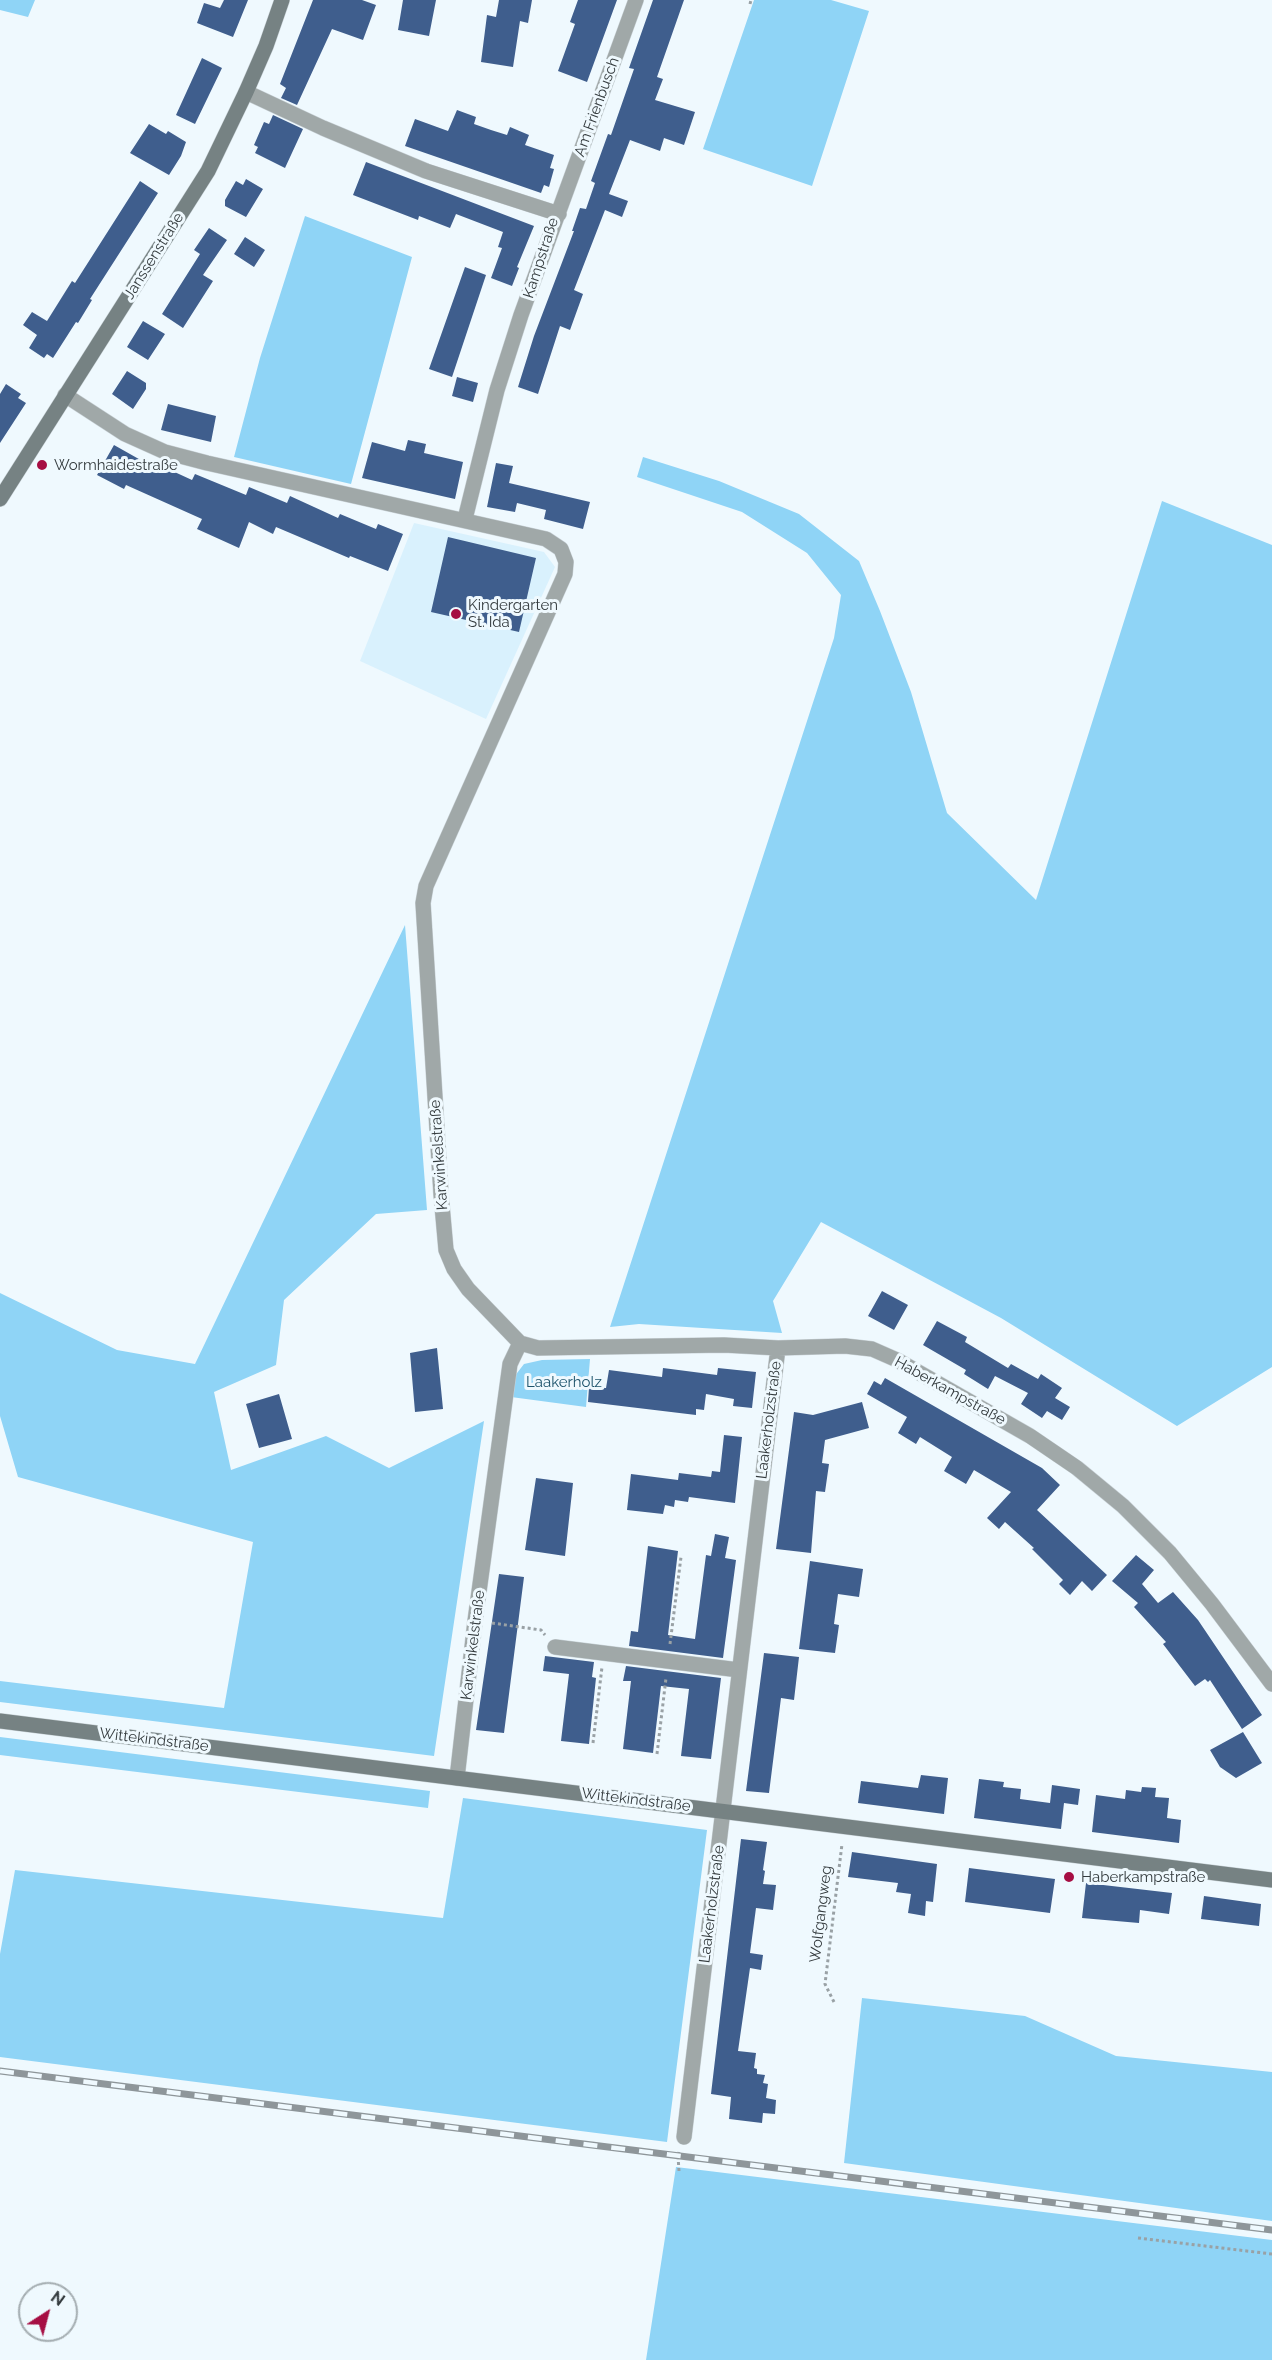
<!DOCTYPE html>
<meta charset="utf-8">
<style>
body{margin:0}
#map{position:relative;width:1272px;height:2360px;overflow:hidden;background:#eff9fe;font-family:Raleway,sans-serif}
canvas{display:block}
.north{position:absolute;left:18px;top:2282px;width:60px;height:60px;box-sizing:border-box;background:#eff9fe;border:2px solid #a4adb1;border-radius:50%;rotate:36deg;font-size:16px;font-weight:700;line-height:24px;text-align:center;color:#343b3e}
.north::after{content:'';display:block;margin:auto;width:21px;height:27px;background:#a60e43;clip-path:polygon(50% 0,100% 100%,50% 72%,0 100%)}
</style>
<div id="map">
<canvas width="1272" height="2360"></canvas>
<div class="north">N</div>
</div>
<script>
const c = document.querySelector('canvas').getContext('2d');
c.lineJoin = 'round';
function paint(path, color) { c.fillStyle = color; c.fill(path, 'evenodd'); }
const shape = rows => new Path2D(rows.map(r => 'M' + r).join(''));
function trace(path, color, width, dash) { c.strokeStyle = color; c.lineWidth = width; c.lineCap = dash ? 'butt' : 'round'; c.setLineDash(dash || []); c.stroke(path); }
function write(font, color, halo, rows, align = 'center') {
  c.font = font + ' Raleway,sans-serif'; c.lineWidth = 6; c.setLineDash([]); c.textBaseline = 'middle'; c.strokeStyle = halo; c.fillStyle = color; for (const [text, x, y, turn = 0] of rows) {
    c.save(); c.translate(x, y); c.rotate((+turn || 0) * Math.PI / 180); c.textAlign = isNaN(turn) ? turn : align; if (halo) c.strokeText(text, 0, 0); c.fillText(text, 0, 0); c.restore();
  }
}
paint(shape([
 [414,523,544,552,555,567,486,719,360,661]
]), '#d9f1fd');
paint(shape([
 [0,0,35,0,28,17,0,10],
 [754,0,831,0,869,11,812,186,703,149],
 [305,216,412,257,351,484,234,457,260,358],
 [643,457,719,481,799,514,859,561,880,611,911,692,947,813,1036,900,1162,501,1272,545,1272,1367,1177,1426,1001,1318,821,1222,773,1301,782,1333,639,1324,610,1327,834,638,841,595,807,553,742,512,637,477],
 [405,925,427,1210,376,1214,284,1300,276,1365,214,1392,231,1470,326,1436,389,1468,484,1421,434,1756,0,1702,0,1681,224,1708,253,1542,18,1477,0,1416,0,1293,117,1350,195,1364],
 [590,1359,586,1407,511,1397,514,1377,524,1364,542,1360],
 [0,1737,430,1791,428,1808,0,1755],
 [463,1798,707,1830,667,2142,0,2057,0,1954,15,1870,443,1918],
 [862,1998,1025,2016,1116,2056,1272,2072,1272,2221,844,2163],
 [676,2167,1272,2240,1272,2360,646,2360]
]), '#8fd4f6');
paint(shape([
 [224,0,248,0,233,37,197,23,204,3,220,8],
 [313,0,362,0,376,5,363,40,332,29,297,105,281,98,286,88,280,84],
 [403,0,436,0,429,36,398,30],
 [499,0,532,0,528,23,520,21,513,67,481,62,487,15,496,17],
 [578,0,617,0,587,82,558,71,575,24,570,22],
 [653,0,684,0,657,77,663,79,655,100,695,112,684,145,664,138,660,151,630,140,609,194,628,201,622,217,605,210,574,290,583,294,570,330,560,326,538,394,518,387,534,336,574,231,572,231,580,208,586,209,595,183,591,181,608,134,611,135,634,69,629,68],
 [202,58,222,68,195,124,176,115],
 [457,110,476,117,474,124,491,130,507,135,510,127,529,135,525,145,554,155,550,168,554,169,549,187,544,185,541,193,405,146,415,119,448,131],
 [273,115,303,129,285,168,255,153,258,147,254,145,264,122,269,124],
 [149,124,166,134,168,131,186,142,181,156,169,175,130,153],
 [366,162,534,226,517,267,519,268,512,286,491,278,502,248,498,247,503,232,456,214,450,228,419,216,418,220,353,195],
 [246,179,263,189,246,217,225,206,225,200,236,181,243,185],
 [140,181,158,193,90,299,92,300,78,323,76,322,53,358,47,354,44,358,29,348,37,335,23,325,32,312,47,321,72,281,75,283],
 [209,228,227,240,203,275,213,281,183,328,162,314,200,254,194,250],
 [245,237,265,250,254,267,234,254],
 [465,267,486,275,452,377,429,369],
 [143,321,165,334,148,360,127,347],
 [127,371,146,383,146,389,133,409,112,394],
 [457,377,478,383,473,402,452,396],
 [6,384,21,394,18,398,26,403,0,443,0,394],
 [168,404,216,416,211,442,161,430],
 [408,440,426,444,424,453,463,462,455,499,362,478,372,442,405,451],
 [114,445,153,467,155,463,192,480,195,474,246,495,249,487,287,503,290,496,338,518,340,514,376,529,378,524,403,534,388,571,350,556,349,558,276,527,273,534,249,522,239,548,197,529,202,519,126,485,124,489,97,475],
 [496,463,513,466,509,483,590,502,583,529,544,519,546,510,517,503,515,512,487,507],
 [448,537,536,558,519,632,431,612],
 [882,1291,908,1305,894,1330,868,1316],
 [937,1321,967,1337,965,1342,1008,1368,1011,1364,1038,1379,1041,1374,1062,1388,1055,1398,1070,1407,1062,1420,1047,1411,1042,1418,1021,1404,1028,1393,995,1376,988,1389,964,1374,966,1370,923,1345],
 [437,1348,443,1409,415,1412,410,1353],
 [663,1368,717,1375,718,1368,756,1372,752,1408,733,1406,734,1399,706,1394,704,1410,696,1409,696,1415,588,1402,589,1387,606,1388,609,1370,662,1377],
 [885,1378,1042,1468,1060,1485,1037,1510,1107,1575,1092,1591,1082,1581,1070,1595,1059,1584,1063,1580,1032,1549,1034,1548,1005,1522,999,1529,987,1518,1011,1492,974,1470,966,1484,944,1471,952,1457,920,1437,916,1444,898,1433,907,1417,867,1394,874,1381,881,1385],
 [279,1394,292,1439,259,1448,246,1404],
 [862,1402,869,1428,825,1440,822,1463,829,1464,825,1492,816,1491,811,1553,776,1549,794,1412,813,1415],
 [724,1435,742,1437,735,1503,689,1497,688,1502,675,1500,674,1507,665,1505,663,1514,627,1510,631,1474,678,1480,679,1473,711,1477,712,1471,720,1472],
 [536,1478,573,1483,565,1556,525,1550],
 [715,1534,729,1537,725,1558,736,1560,723,1658,629,1646,631,1631,638,1632,648,1546,678,1551,668,1635,695,1639,706,1555,711,1556],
 [1136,1555,1154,1570,1142,1584,1158,1603,1173,1592,1198,1620,1262,1715,1242,1729,1210,1680,1208,1682,1205,1679,1195,1686,1163,1644,1166,1642,1134,1607,1138,1603,1112,1581],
 [810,1561,863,1569,859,1597,838,1594,834,1624,839,1625,835,1653,799,1649],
 [499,1574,524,1577,504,1733,476,1730],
 [764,1653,799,1657,794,1700,781,1698,769,1793,746,1791],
 [545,1656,594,1662,592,1677,596,1678,589,1744,561,1741,569,1674,543,1671],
 [626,1666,721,1678,711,1759,681,1756,689,1689,661,1686,653,1753,623,1749,631,1681,623,1681],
 [1243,1732,1262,1763,1236,1778,1220,1767,1210,1750],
 [921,1775,948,1778,944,1814,858,1803,861,1781,918,1788],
 [979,1779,1004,1782,1003,1787,1021,1789,1020,1799,1050,1803,1052,1785,1080,1789,1078,1805,1064,1803,1061,1829,974,1818],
 [1142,1787,1156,1788,1155,1797,1169,1798,1167,1818,1181,1820,1179,1843,1092,1832,1096,1795,1125,1799,1126,1790,1141,1792],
 [741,1839,767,1842,763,1870,765,1871,763,1884,776,1885,773,1910,756,1908,750,1953,763,1955,761,1970,750,1968,738,2051,756,2053,754,2068,757,2069,757,2074,765,2075,763,2083,768,2084,766,2098,776,2100,775,2114,763,2113,762,2123,729,2119,731,2097,711,2094],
 [852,1852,937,1864,933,1902,926,1901,925,1916,908,1913,911,1894,896,1892,898,1883,848,1877],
 [969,1868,1055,1879,1050,1913,965,1902],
 [1086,1883,1172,1893,1169,1914,1140,1910,1139,1923,1082,1918],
 [1204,1896,1261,1904,1259,1926,1201,1919]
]), '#3f5e8d');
const minor = shape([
 [246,92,323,128,426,171,559,214],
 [65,395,125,434,165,452,207,463,546,539,561,549,566,562,565,574,426,886,423,903,441,1194,446,1250,454,1269,468,1289,520,1343],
 [465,519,497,390,521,315,636,0],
 [520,1343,538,1348,724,1345,778,1348,845,1346,872,1349,897,1360,1030,1436,1077,1468,1123,1506,1170,1553,1212,1604,1272,1684],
 [555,1647,739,1670],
 [457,1778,475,1621,510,1364,520,1343],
 [684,2137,778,1348]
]);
const secondary = shape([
 [0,499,208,171,246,92,266,46,282,0],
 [0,1721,1272,1880]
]);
trace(minor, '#cad3d8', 16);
trace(secondary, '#cad3d8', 16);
trace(shape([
 [750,4,751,0],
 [492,1623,541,1630,545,1635],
 [670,1644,681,1557],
 [593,1743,602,1667],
 [657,1754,666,1678],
 [834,2002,825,1984,842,1844],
 [679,2171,678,2156,679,2152],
 [1138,2238,1272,2254]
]), '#99a1a5', 3, [3, 3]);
trace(minor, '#a0a8a8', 15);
trace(secondary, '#768283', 15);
const rail = shape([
 [0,2071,1272,2230]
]);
trace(rail, '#8e969a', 7);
trace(rail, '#eff9fe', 4.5, [14]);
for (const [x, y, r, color] of [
 [42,465,6,"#a60e43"],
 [456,614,6,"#a60e43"],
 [1069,1877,6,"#a60e43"]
]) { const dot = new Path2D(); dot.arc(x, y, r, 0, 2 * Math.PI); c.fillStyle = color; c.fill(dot); trace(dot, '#eff9fe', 2); }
write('15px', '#343b3e', '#eff9fe', [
 ["Am Frienbusch",597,107,-70],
 ["Janssenstraße",154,256,-58],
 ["Kampstraße",541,258,-72],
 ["Karwinkelstraße",439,1155,-94],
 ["Haberkampstraße",950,1391,29],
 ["Laakerholzstraße",769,1420,-83],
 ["Karwinkelstraße",473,1645,-83],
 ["Wittekindstraße",154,1740,7],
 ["Wittekindstraße",636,1800,7],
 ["Laakerholzstraße",712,1904,-83],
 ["Wolfgangweg",821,1914,-83]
]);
write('15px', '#343b3e', '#eff9fe', [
 ["Wormhaidestraße",54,465],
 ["Kindergarten",468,605],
 ["St. Ida",468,622],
 ["Haberkampstraße",1081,1877]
], 'left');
write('15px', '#1d536b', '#eff9fe', [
 ["Laakerholz",564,1382]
]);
</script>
